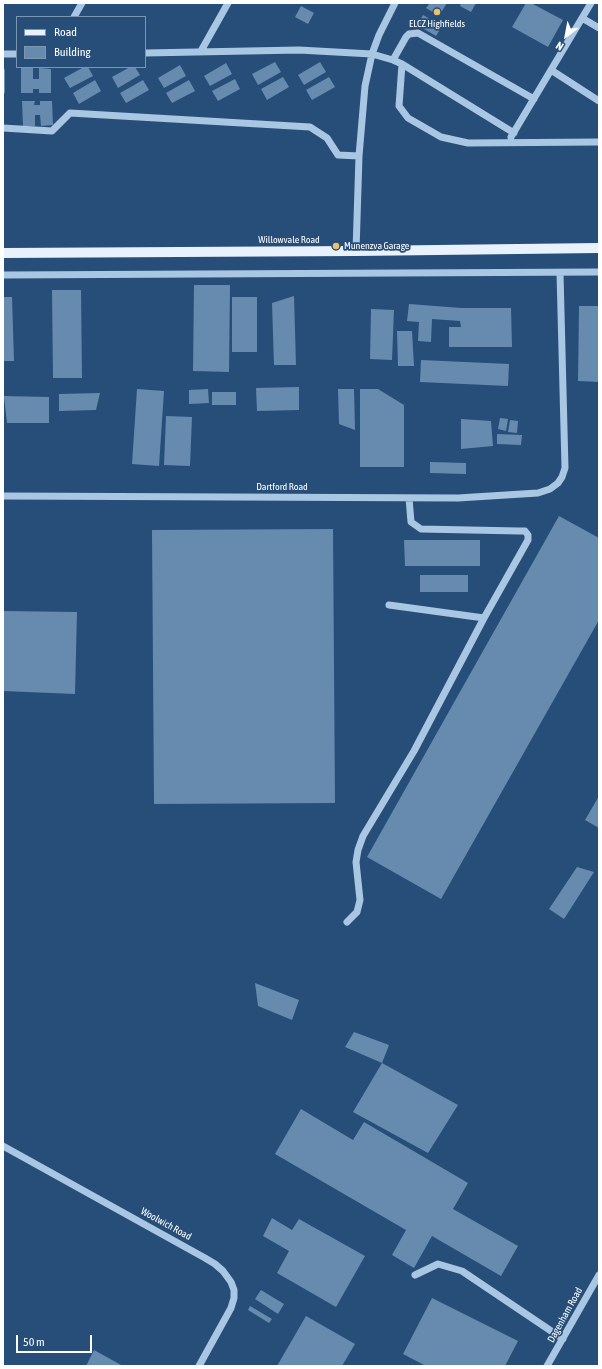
<!DOCTYPE html>
<style>
body{margin:0}
#map{position:relative;width:602px;height:1369px;overflow:hidden;background:#264e79;font-family:"Asap Condensed",sans-serif}
canvas{display:block}
.frame{position:absolute;inset:0;border:4px solid #fff;pointer-events:none}
.legend{position:absolute;left:16px;top:16px;width:130px;height:52px;box-sizing:border-box;background:#264e79;border:1px solid #7d95af;margin:0;padding:5px 7px;list-style:none;font-size:12px;color:#fff}
.legend li{display:flex;align-items:center;gap:8px;height:20px}
.legend b{width:20px;border:1px solid #7d95af}
.north{position:absolute;left:546px;top:16px;width:40px;height:40px;-webkit-text-stroke:3px #264e79;paint-order:stroke;rotate:212deg;font-size:11px;font-weight:700;line-height:16px;text-align:center;color:#fff}
.north::after{content:'';display:block;margin:auto;width:14px;height:18px;background:#fff;clip-path:polygon(50% 0,100% 100%,50% 72%,0 100%)}
.scale{position:absolute;left:16px;top:1335px;width:76px;height:18px;box-sizing:border-box;border:2px solid #fff;border-top:0;padding-left:5px;font-size:12px;line-height:14px;white-space:nowrap;color:#fff;-webkit-text-stroke:3px #264e79;paint-order:stroke}
</style>
<div id="map">
<canvas width="602" height="1369"></canvas>
<div class="frame"></div>
<ul class="legend">
<li><b style="height:5px;background:#e8f1fc"></b>Road</li>
<li><b style="height:11px;background:#678bae"></b>Building</li>
</ul>
<div class="north">N</div>
<div class="scale">50 m</div>
</div>
<script>
const c = document.querySelector('canvas').getContext('2d');
c.lineJoin = 'round';
function paint(path, color) { c.fillStyle = color; c.fill(path, 'evenodd'); }
const shape = rows => new Path2D(rows.map(r => 'M' + r).join(''));
function trace(path, color, width, dash) { c.strokeStyle = color; c.lineWidth = width; c.lineCap = dash ? 'butt' : 'round'; c.setLineDash(dash || []); c.stroke(path); }
function write(font, color, halo, rows, align = 'center') {
  c.font = font + ' "Asap Condensed",sans-serif'; c.lineWidth = 3.5; c.setLineDash([]); c.textBaseline = 'middle'; c.strokeStyle = halo; c.fillStyle = color; for (const [text, x, y, turn = 0] of rows) {
    c.save(); c.translate(x, y); c.rotate((+turn || 0) * Math.PI / 180); c.textAlign = isNaN(turn) ? turn : align; if (halo) c.strokeText(text, 0, 0); c.fillText(text, 0, 0); c.restore();
  }
}
paint(shape([
 [430,3,447,3,439,16,426,8],
 [461,3,476,3,471,12,460,6],
 [526,3,531,3,563,20,548,47,512,27],
 [301,6,314,13,308,24,295,17],
 [423,15,442,26,436,36,417,25],
 [275,62,281,72,258,85,252,74],
 [320,62,326,72,304,85,298,75],
 [226,63,232,74,210,86,204,76],
 [180,65,186,76,164,88,158,78],
 [84,67,88,67,93,76,70,88,64,78],
 [130,67,135,67,140,75,118,88,112,77],
 [21,68,33,68,33,79,39,79,39,68,51,69,51,93,39,93,39,89,33,89,33,93,21,93],
 [3,69,5,69,5,93,3,93],
 [283,77,289,87,267,100,261,89],
 [329,77,335,87,312,100,306,90],
 [235,79,240,89,218,101,212,91],
 [95,80,101,91,79,104,73,93],
 [143,80,149,90,126,103,120,93],
 [189,80,195,91,172,103,166,93],
 [22,101,35,101,34,105,40,105,40,101,52,101,53,125,41,126,40,115,35,115,35,126,23,126],
 [194,285,230,285,229,372,193,371],
 [52,290,81,290,82,378,53,378],
 [294,296,296,365,274,365,272,303],
 [3,297,12,297,14,361,3,361],
 [232,297,257,297,257,352,232,352],
 [409,304,461,308,511,308,512,347,449,347,449,327,461,327,460,321,432,319,431,342,418,341,419,322,407,321],
 [579,306,599,306,599,382,578,381],
 [371,309,394,310,392,360,370,359],
 [397,331,412,331,414,366,398,366],
 [421,360,509,364,508,386,420,382],
 [299,387,299,410,257,411,256,388],
 [137,389,164,391,159,466,132,464],
 [208,389,209,403,189,404,189,390],
 [338,389,354,389,355,430,339,424],
 [360,389,378,389,404,405,404,467,360,467],
 [212,392,236,392,236,405,212,405],
 [100,393,96,410,59,411,59,394],
 [4,396,49,397,49,423,7,423],
 [166,416,192,417,190,466,164,465],
 [500,418,508,419,506,431,498,429],
 [461,419,491,421,493,446,461,449],
 [510,420,518,421,517,433,508,432],
 [497,434,522,435,521,445,497,444],
 [430,462,466,463,466,474,430,473],
 [559,516,599,538,599,620,441,899,367,857],
 [333,529,335,803,154,804,152,530],
 [404,540,480,540,480,566,405,566],
 [420,575,468,575,468,592,420,592],
 [3,611,77,612,75,694,3,691],
 [599,796,599,828,585,820],
 [577,867,594,872,564,919,549,909],
 [255,983,299,1000,292,1020,258,1006],
 [354,1032,389,1045,382,1063,345,1047],
 [382,1063,458,1105,428,1153,353,1112],
 [301,1109,353,1140,364,1122,468,1183,453,1209,518,1246,501,1276,432,1236,414,1268,392,1255,406,1230,275,1154],
 [272,1218,292,1230,299,1219,365,1256,336,1307,277,1273,289,1251,263,1236],
 [261,1290,284,1304,278,1314,255,1299],
 [432,1298,518,1341,505,1366,426,1366,403,1354],
 [250,1306,272,1319,269,1323,248,1310],
 [306,1316,355,1344,342,1366,277,1366],
 [94,1350,123,1366,86,1366]
]), '#678bae');
trace(shape([
 [74,17,82,3],
 [582,18,599,28],
 [201,51,228,3],
 [145,53,299,50,372,54,393,60,402,64,514,133],
 [3,54,17,54],
 [393,60,406,37,409,34,418,33,534,99],
 [402,64,399,106,408,118,441,137,468,143,599,142],
 [551,70,599,101],
 [3,128,52,131,70,113,310,127,327,138,338,155,359,156],
 [511,137,591,3],
 [356,251,359,156,365,86,372,54,379,35,395,3],
 [3,275,599,272],
 [3,496,458,498,538,493,550,489,558,483,562,477,565,468,560,273],
 [389,605,484,618,528,540,528,535,525,531,519,531,421,529,411,522,409,498],
 [347,922,357,912,360,900,356,862,358,850,363,836,414,751,484,618],
 [3,1146,205,1258,215,1264,223,1271,231,1282,234,1290,234,1298,231,1308,199,1366],
 [415,1275,438,1264,462,1271,563,1339],
 [547,1366,599,1275]
]), '#a9c6e3', 7);
trace(shape([
 [3,253,356,251,599,248]
]), '#e8f1fc', 10);
for (const [x, y, r, color] of [
 [437,12,4,"#ebc16e"],
 [336,246,4,"#ebc16e"]
]) { const dot = new Path2D(); dot.arc(x, y, r, 0, 2 * Math.PI); c.fillStyle = color; c.fill(dot); trace(dot, '#264e79', 1.5); }
write('10px', '#fff', '#264e79', [
 ["ELCZ Highfields",437,24],
 ["Munenzva Garage",344,246,"left"]
]);
write('10px', '#fff', '#264e79', [
 ["Willowvale Road",289,240],
 ["Dartford Road",282,487],
 ["Woolwich Road",166,1224,29],
 ["Dagenham Road",565,1315,-61]
]);
</script>
